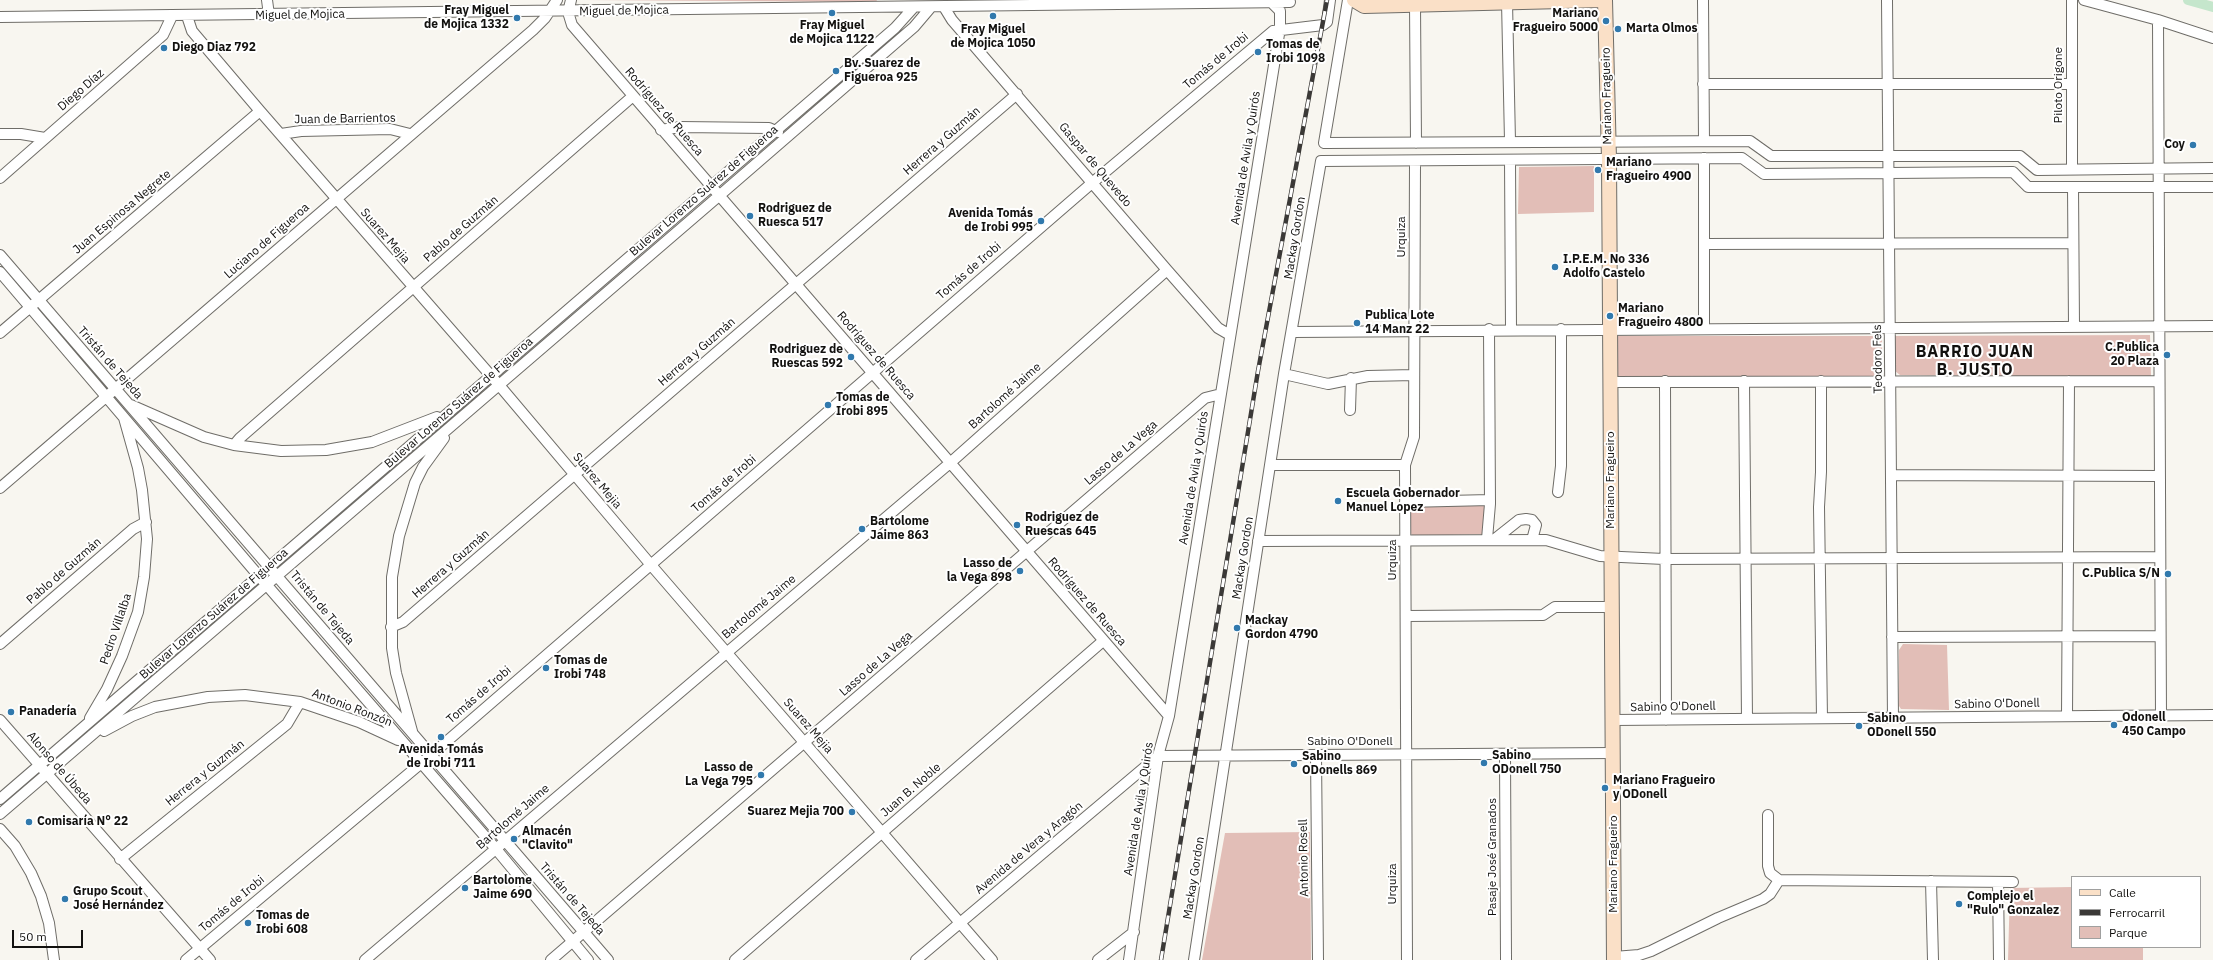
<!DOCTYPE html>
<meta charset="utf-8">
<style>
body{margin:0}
#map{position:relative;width:2213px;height:960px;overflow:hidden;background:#f8f6f0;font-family:"IBM Plex Sans",sans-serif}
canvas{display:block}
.legend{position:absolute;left:2071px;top:876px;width:130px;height:72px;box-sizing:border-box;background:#fff;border:1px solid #a0a09f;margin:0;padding:5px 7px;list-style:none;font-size:12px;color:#12110f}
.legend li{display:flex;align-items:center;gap:8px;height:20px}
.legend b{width:20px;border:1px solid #a0a09f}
.scale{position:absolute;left:12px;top:930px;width:71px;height:18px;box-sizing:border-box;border:2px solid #12110f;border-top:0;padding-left:5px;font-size:12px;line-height:14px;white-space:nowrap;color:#12110f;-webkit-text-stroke:3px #fff;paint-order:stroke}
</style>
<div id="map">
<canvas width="2213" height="960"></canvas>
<ul class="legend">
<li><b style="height:5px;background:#fae0c7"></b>Calle</li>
<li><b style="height:5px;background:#3b3937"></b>Ferrocarril</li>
<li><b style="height:11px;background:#e2beb7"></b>Parque</li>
</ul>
<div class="scale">50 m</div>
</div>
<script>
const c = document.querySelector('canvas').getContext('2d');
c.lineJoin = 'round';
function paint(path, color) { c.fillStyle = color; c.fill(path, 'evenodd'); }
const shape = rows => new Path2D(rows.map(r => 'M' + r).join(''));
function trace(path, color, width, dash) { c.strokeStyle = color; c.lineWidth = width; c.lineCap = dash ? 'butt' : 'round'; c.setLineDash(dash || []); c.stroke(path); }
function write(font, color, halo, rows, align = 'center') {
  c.font = font + ' "IBM Plex Sans",sans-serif'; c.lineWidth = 4; c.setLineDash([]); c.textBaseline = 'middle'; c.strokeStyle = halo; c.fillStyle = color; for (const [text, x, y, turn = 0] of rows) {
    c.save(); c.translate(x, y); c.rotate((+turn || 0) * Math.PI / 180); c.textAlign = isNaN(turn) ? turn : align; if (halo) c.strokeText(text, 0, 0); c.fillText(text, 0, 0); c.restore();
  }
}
paint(shape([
 [585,0,877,0,876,2],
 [1594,166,1594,212,1518,214,1519,167],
 [2150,335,2151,377,1900,375,1895,371,1894,336],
 [1618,336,1882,336,1882,377,1618,377],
 [1409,505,1486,505,1483,534,1413,536,1409,531],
 [1903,644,1947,645,1949,710,1901,709,1899,706,1899,650],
 [1310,832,1311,960,1202,960,1225,833],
 [2072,887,2072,947,2143,947,2143,960,2008,960,2010,888]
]), '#e2beb7');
trace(shape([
 [2188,0,2213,7]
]), '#c5e6cc', 10);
const minor = shape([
 [267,0,269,15],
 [571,0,568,12,572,25,1169,716],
 [1348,0,1324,143,1750,141,1771,156,2020,156,2037,170,2213,168],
 [1703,0,1704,141],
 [1887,0,1893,718],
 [2072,0,2072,169],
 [2084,0,2158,20,2213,38],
 [1507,2,1510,141],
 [1415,4,1416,143],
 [944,7,952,20,1167,270,1218,328,1230,335],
 [187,16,192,31,260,111,499,385,651,565,992,960],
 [0,17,1290,2],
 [2158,20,2161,716],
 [1703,84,2072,84],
 [661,130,680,127,769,128,778,132],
 [0,134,21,134,45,138],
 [281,134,301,131,390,129,410,134],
 [1704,158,1704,329],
 [1510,160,1511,329],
 [0,178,163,35,172,16],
 [2073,187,2074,326],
 [1704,244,2073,243],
 [0,255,608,960],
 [0,272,258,575,496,849,588,960],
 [1293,332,2213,326],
 [0,333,260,111],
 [1284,374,1328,384,1368,376,1414,375],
 [1665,381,1666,720],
 [1744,381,1747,719],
 [1821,381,1821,472,1819,507,1822,718],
 [1610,382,2159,381],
 [131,405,204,437,234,445,281,451,326,450,372,442,437,417],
 [1350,410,1351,378],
 [234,445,240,438,633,96],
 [1272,465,1405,465],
 [1891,475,2159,476],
 [0,488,533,30,545,18,557,0],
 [1558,492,1561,466,1561,329],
 [1405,502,1490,500],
 [1487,539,1490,504,1489,329],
 [1495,539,1519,520,1526,519,1532,520,1536,525,1532,540],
 [1258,541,1546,540,1600,556,1664,559,2160,557],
 [1406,616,1543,615,1555,607,1612,607],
 [391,627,403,622,1017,94],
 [1892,637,2160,636],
 [0,644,133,529,146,522],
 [2067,716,2069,381],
 [90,718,107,689,122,656,138,612,144,577,147,539,142,490,138,468,124,418],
 [0,720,210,960],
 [1613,720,2213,715],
 [104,731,132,716,155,707,208,697,245,695,300,702,359,722,398,740],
 [412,731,396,673,392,648,392,577,399,536,415,483,423,467,444,438],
 [1505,754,1506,960],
 [1316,755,1318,960],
 [1158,756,1614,753],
 [0,799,895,28,914,7],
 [0,814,720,195,914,27,931,7],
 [1768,815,1768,866,1770,873,1779,880,2013,882],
 [0,829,15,846,31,873,41,896,49,923,54,960],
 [120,859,287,724,300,702],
 [1931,881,1933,960],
 [1998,882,1999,960],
 [1614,957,1639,955,1651,951,1718,918,1763,899,1770,894,1779,880],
 [186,960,431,755,1092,183,1273,31,1323,25,1327,22,1330,0],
 [365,960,950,463,1167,270],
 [551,960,1205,398,1221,394],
 [735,960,1103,641],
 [916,960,1158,756],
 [1098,960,1134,932],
 [1129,960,1158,756,1169,716,1280,28,1280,11,1272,3],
 [1194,960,1284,374,1321,161,1742,158,1764,174,2013,172,2028,187,2213,187],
 [1407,960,1405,465,1414,437,1415,161]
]);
const secondary = shape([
 [1354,0,1364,6,1602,0],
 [1605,0,1609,159,1614,960]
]);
trace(minor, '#6f6d68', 12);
trace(secondary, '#6f6d68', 16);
trace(minor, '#fff', 10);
trace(secondary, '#fae0c7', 14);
const rail = shape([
 [1161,960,1258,371,1327,0]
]);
trace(rail, '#3b3937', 4.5);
trace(rail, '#fff', 3, [9]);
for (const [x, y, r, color] of [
 [832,13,4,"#3179ad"],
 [993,16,4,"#3179ad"],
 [517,18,4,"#3179ad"],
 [1606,21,4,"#3179ad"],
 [1618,29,4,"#3179ad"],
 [164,48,4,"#3179ad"],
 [1258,52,4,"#3179ad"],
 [836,71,4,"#3179ad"],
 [2193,145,4,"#3179ad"],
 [1598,170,4,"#3179ad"],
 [750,216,4,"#3179ad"],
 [1041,221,4,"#3179ad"],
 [1555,267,4,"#3179ad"],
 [1610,316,4,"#3179ad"],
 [1357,323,4,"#3179ad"],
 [2167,355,4,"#3179ad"],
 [851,357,4,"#3179ad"],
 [828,405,4,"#3179ad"],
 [1338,501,4,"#3179ad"],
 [1017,525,4,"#3179ad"],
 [862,529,4,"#3179ad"],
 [1020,571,4,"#3179ad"],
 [2168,574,4,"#3179ad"],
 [1237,628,4,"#3179ad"],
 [546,668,4,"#3179ad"],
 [11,712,4,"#3179ad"],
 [2114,725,4,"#3179ad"],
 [1859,726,4,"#3179ad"],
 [441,737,4,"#3179ad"],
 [1484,763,4,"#3179ad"],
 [1294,764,4,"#3179ad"],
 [761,775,4,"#3179ad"],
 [1605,788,4,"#3179ad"],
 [852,812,4,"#3179ad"],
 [29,822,4,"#3179ad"],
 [514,839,4,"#3179ad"],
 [465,888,4,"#3179ad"],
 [65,899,4,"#3179ad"],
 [1959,904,4,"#3179ad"],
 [248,923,4,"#3179ad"]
]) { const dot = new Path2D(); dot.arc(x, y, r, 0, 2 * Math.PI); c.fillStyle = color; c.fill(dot); trace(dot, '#fff', 1.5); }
write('bold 12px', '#12110f', '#fff', [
 ["Fray Miguel",509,11,"right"],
 ["de Mojica 1332",509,25,"right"],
 ["Mariano",1598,14,"right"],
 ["Fragueiro 5000",1598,28,"right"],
 ["Fray Miguel",832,26,"center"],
 ["de Mojica 1122",832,40,"center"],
 ["Marta Olmos",1626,29],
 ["Fray Miguel",993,30,"center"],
 ["de Mojica 1050",993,44,"center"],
 ["Tomas de",1266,45],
 ["Irobi 1098",1266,59],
 ["Diego Diaz 792",172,48],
 ["Bv. Suarez de",844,64],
 ["Figueroa 925",844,78],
 ["Coy",2185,145,"right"],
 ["Mariano",1606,163],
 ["Fragueiro 4900",1606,177],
 ["Rodriguez de",758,209],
 ["Ruesca 517",758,223],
 ["Avenida Tomás",1033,214,"right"],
 ["de Irobi 995",1033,228,"right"],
 ["I.P.E.M. No 336",1563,260],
 ["Adolfo Castelo",1563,274],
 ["Mariano",1618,309],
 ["Fragueiro 4800",1618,323],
 ["Publica Lote",1365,316],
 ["14 Manz 22",1365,330],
 ["C.Publica",2159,348,"right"],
 ["20 Plaza",2159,362,"right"],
 ["Rodriguez de",843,350,"right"],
 ["Ruescas 592",843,364,"right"],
 ["Tomas de",836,398],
 ["Irobi 895",836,412],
 ["Escuela Gobernador",1346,494],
 ["Manuel Lopez",1346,508],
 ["Rodriguez de",1025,518],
 ["Ruescas 645",1025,532],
 ["Bartolome",870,522],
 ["Jaime 863",870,536],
 ["Lasso de",1012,564,"right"],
 ["la Vega 898",1012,578,"right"],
 ["C.Publica S/N",2160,574,"right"],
 ["Mackay",1245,621],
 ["Gordon 4790",1245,635],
 ["Tomas de",554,661],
 ["Irobi 748",554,675],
 ["Panadería",19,712],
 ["Odonell",2122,718],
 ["450 Campo",2122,732],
 ["Sabino",1867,719],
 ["ODonell 550",1867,733],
 ["Avenida Tomás",441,750,"center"],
 ["de Irobi 711",441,764,"center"],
 ["Sabino",1492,756],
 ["ODonell 750",1492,770],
 ["Sabino",1302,757],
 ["ODonells 869",1302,771],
 ["Lasso de",753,768,"right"],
 ["La Vega 795",753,782,"right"],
 ["Mariano Fragueiro",1613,781],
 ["y ODonell",1613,795],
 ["Suarez Mejia 700",844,812,"right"],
 ["Comisaría N° 22",37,822],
 ["Almacén",522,832],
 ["\"Clavito\"",522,846],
 ["Bartolome",473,881],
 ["Jaime 690",473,895],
 ["Grupo Scout",73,892],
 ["José Hernández",73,906],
 ["Complejo el",1967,897],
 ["\"Rulo\" Gonzalez",1967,911],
 ["Tomas de",256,916],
 ["Irobi 608",256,930]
], 'left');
write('12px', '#12110f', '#fff', [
 ["Miguel de Mojica",624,11,-1],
 ["Miguel de Mojica",300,15,-1],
 ["Tomás de Irobi",1216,61,-40],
 ["Piloto Origone",2059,85,-90],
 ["Diego Díaz",81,90,-41],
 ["Mariano Fragueiro",1607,96,-91],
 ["Rodríguez de Ruesca",664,112,49],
 ["Juan de Barrientos",345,119,-1],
 ["Herrera y Guzmán",942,141,-41],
 ["Avenida de Avila y Quirós",1246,158,-81],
 ["Gaspar de Quevedo",1095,165,50],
 ["Bulevar Lorenzo Suárez de Figueroa",704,191,-41],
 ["Juan Espinosa Negrete",122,212,-40],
 ["Pablo de Guzmán",461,229,-41],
 ["Suarez Mejia",385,236,49],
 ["Urquiza",1402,237,-90],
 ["Mackay Gordon",1295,238,-81],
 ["Luciano de Figueroa",267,241,-41],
 ["Tomás de Irobi",969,271,-41],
 ["Herrera y Guzmán",697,352,-41],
 ["Rodríguez de Ruesca",876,356,49],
 ["Teodoro Fels",1878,359,-91],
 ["Tristán de Tejeda",110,363,49],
 ["Bartolomé Jaime",1005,396,-42],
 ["Bulevar Lorenzo Suárez de Figueroa",459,403,-41],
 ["Lasso de La Vega",1121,453,-41],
 ["Avenida de Avila y Quirós",1194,478,-81],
 ["Mariano Fragueiro",1611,480,-90],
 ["Suarez Mejia",597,481,50],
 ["Tomás de Irobi",724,484,-41],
 ["Mackay Gordon",1243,558,-81],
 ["Urquiza",1393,560,-90],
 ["Herrera y Guzmán",451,564,-41],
 ["Pablo de Guzmán",64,571,-41],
 ["Rodríguez de Ruesca",1087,602,49],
 ["Bartolomé Jaime",759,607,-40],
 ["Tristán de Tejeda",322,608,50],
 ["Bulevar Lorenzo Suárez de Figueroa",214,614,-41],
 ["Pedro Villalba",116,629,-71],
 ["Lasso de La Vega",876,664,-41],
 ["Tomás de Irobi",479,695,-41],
 ["Sabino O'Donell",1997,704,-1],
 ["Sabino O'Donell",1673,707,-1],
 ["Antonio Ronzón",352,708,21],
 ["Suarez Mejia",808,726,49],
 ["Sabino O'Donell",1350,742],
 ["Alonso de Úbeda",59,768,49],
 ["Herrera y Guzmán",205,773,-39],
 ["Juan B. Noble",911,790,-41],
 ["Avenida de Avila y Quirós",1139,809,-81],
 ["Bartolomé Jaime",513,817,-41],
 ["Avenida de Vera y Aragón",1029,848,-40],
 ["Pasaje José Granados",1493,857,-90],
 ["Antonio Rosell",1304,858,-91],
 ["Mariano Fragueiro",1614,864,-90],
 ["Mackay Gordon",1194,878,-81],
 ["Urquiza",1393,884,-90],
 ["Tristán de Tejeda",572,899,49],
 ["Tomás de Irobi",232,904,-40]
]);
c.letterSpacing = '1px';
write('bold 16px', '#12110f', '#fff', [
 ["BARRIO JUAN",1975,352],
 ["B. JUSTO",1975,370]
]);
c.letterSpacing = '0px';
</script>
